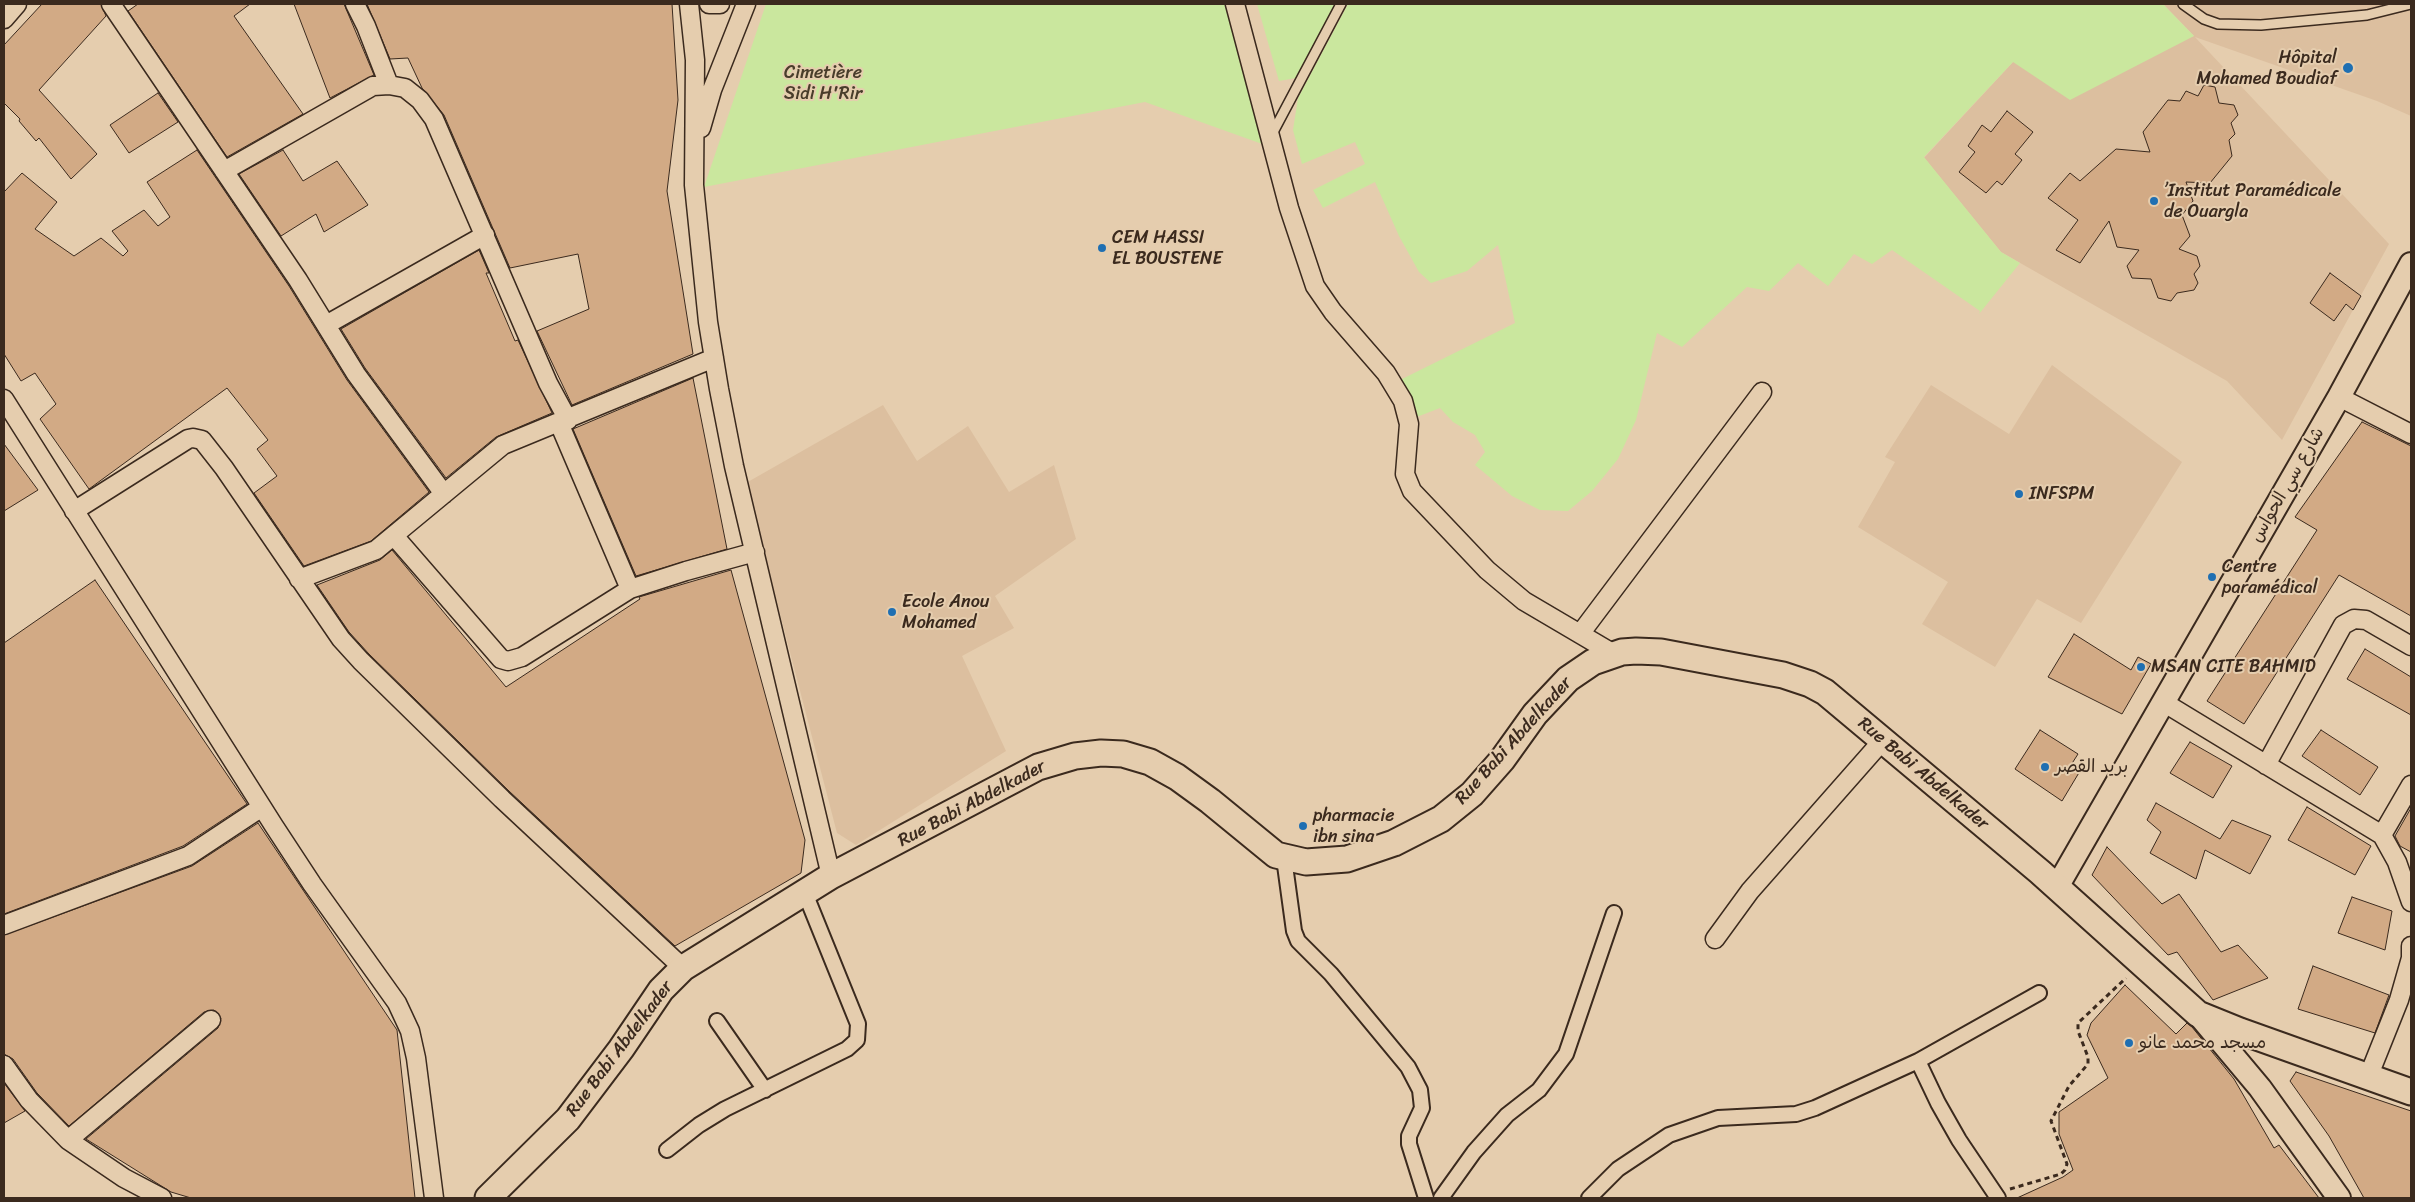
<!DOCTYPE html>
<meta charset="utf-8">
<style>
body{margin:0}
#map{position:relative;width:2415px;height:1202px;overflow:hidden;background:#e5cdae;font-family:Sriracha,sans-serif}
canvas{display:block}
.frame{position:absolute;inset:0;border:5px solid #3b2a1e;pointer-events:none}
</style>
<div id="map">
<canvas width="2415" height="1202"></canvas>
<div class="frame"></div>
</div>
<script>
const c = document.querySelector('canvas').getContext('2d');
c.lineJoin = 'round';
function paint(path, color) { c.fillStyle = color; c.fill(path, 'evenodd'); }
const shape = rows => new Path2D(rows.map(r => 'M' + r).join(''));
function trace(path, color, width, dash) { c.strokeStyle = color; c.lineWidth = width; c.lineCap = dash ? 'butt' : 'round'; c.setLineDash(dash || []); c.stroke(path); }
function write(font, color, halo, rows, align = 'center') {
  c.font = font + ' Sriracha,"Playpen Sans Arabic",sans-serif'; c.lineWidth = 4; c.setLineDash([]); c.textBaseline = 'middle'; c.strokeStyle = halo; c.fillStyle = color; for (const [text, x, y, turn = 0] of rows) {
    c.save(); c.translate(x, y); c.rotate((+turn || 0) * Math.PI / 180); c.textAlign = isNaN(turn) ? turn : align; if (halo) c.strokeText(text, 0, 0); c.fillText(text, 0, 0); c.restore();
  }
}
paint(shape([
 [2163,4,2411,4,2411,116,2377,101,2195,37,2389,244,2282,440,2227,381,2001,252,1924,158,2013,62,2194,36],
 [2052,365,2182,462,2081,623,2037,599,1995,667,1922,624,1948,582,1858,527,1895,462,1885,457,1931,385,2009,434],
 [883,405,917,461,968,426,1009,492,1054,465,1076,539,995,596,1014,628,962,656,1006,751,856,845,837,833,746,483]
]), '#dcbf9f');
paint(shape([
 [766,4,1227,4,1265,145,1145,102,704,187],
 [1257,4,1337,4,1296,78,1279,81],
 [1348,4,2163,4,2194,36,2070,100,2013,62,1924,157,2001,252,2020,263,1979,314,1980,311,1892,250,1872,264,1854,254,1828,286,1798,263,1769,291,1747,287,1682,347,1657,333,1636,420,1618,459,1592,491,1568,511,1540,510,1512,496,1475,465,1485,452,1475,435,1453,422,1440,408,1409,420,1400,380,1515,323,1498,245,1467,271,1431,283,1419,272,1399,236,1375,182,1323,208,1313,190,1365,164,1355,142,1302,164,1293,130,1298,98]
]), '#cae79e');
const building = shape([
 [42,4,101,4,106,16,39,90,97,154,71,179,39,138,36,141,19,121,20,119,4,103,4,45,42,4],
 [138,4,250,4,234,16,303,114,227,157,128,11,138,4],
 [294,4,344,4,374,75,330,98,294,4],
 [367,4,672,4,678,100,667,191,693,354,572,405,537,331,589,309,578,254,510,268,444,115,422,88,408,58,390,59,367,4],
 [2204,85,2215,87,2219,103,2234,105,2238,115,2231,123,2235,134,2229,140,2232,156,2210,183,2186,182,2193,201,2182,215,2190,236,2179,249,2197,256,2200,266,2194,274,2198,283,2194,290,2177,293,2171,301,2158,298,2151,279,2132,278,2127,266,2139,250,2117,247,2109,221,2080,263,2056,250,2078,220,2048,198,2070,173,2080,181,2116,149,2150,152,2143,132,2168,100,2180,101,2186,91,2198,96,2204,85],
 [158,93,178,122,129,153,110,125,158,93],
 [2007,111,2033,132,2015,154,2022,160,2002,185,1997,181,1986,193,1959,172,1975,152,1968,146,1982,125,1991,132,2007,111],
 [197,150,289,286,347,380,429,492,371,541,304,566,254,493,277,476,257,449,268,440,227,388,89,489,40,419,56,404,35,373,21,381,4,354,4,192,22,173,57,202,35,229,74,256,101,238,123,256,128,251,112,231,144,210,158,226,170,217,147,182,197,150],
 [283,150,303,181,337,161,368,205,324,232,316,214,281,236,239,174,283,150],
 [479,250,489,273,486,273,515,341,518,340,552,413,496,437,446,478,365,368,341,329,479,250],
 [2330,273,2361,296,2353,310,2346,304,2334,321,2310,303,2330,273],
 [693,378,727,549,636,576,573,429,693,378],
 [2362,422,2411,446,2411,616,2339,575,2244,724,2207,701,2317,530,2295,517,2362,422],
 [4,444,38,490,4,511,4,444],
 [392,550,506,687,640,599,639,597,731,570,805,840,801,873,675,946,509,791,369,654,349,632,317,585,380,560,392,550],
 [95,580,247,804,183,846,4,914,4,643,95,580],
 [2074,634,2131,670,2138,657,2151,664,2122,714,2048,677,2074,634],
 [2365,649,2411,677,2411,715,2347,679,2365,649],
 [2040,730,2078,754,2071,765,2080,771,2062,801,2015,769,2040,730],
 [2321,730,2378,767,2360,795,2302,756,2321,730],
 [2190,742,2232,766,2213,798,2170,773,2190,742],
 [2156,803,2220,839,2232,820,2271,836,2250,874,2205,850,2196,879,2150,853,2161,832,2147,820,2156,803],
 [2307,807,2371,846,2355,875,2288,840,2307,807],
 [2411,808,2411,852,2400,846,2395,836,2411,808],
 [258,823,397,1030,415,1198,191,1198,171,1192,86,1139,218,1028,221,1018,214,1010,204,1012,69,1126,37,1093,13,1059,4,1054,4,935,192,866,258,823],
 [2107,847,2162,904,2179,894,2221,952,2238,945,2268,978,2213,1000,2177,952,2168,955,2092,875,2107,847],
 [2352,897,2392,911,2385,950,2338,933,2352,897],
 [2313,966,2389,995,2375,1033,2298,1009,2313,966],
 [2125,985,2176,1034,2187,1023,2192,1027,2234,1079,2274,1148,2279,1145,2319,1198,2017,1198,2063,1177,2073,1170,2059,1134,2059,1112,2108,1078,2087,1035,2091,1023,2125,985],
 [2296,1072,2411,1111,2411,1198,2364,1198,2329,1136,2290,1081,2296,1072],
 [4,1083,25,1111,4,1123,4,1083]
]);
paint(building, '#d2aa85');
trace(building, '#3b2a1e', 1);
const service = shape([
 [2183,4,2204,19,2218,24,2261,25,2367,15,2411,4],
 [1271,136,1341,4]
]);
const pedestrian = shape([
 [1284,858,1294,931,1298,941,1331,974,1408,1067,1420,1090,1422,1108,1409,1136,1409,1144,1426,1198],
 [717,1021,765,1090],
 [1918,1061,1938,1103,1959,1140,1998,1198],
 [667,1150,699,1125,725,1109,847,1049,857,1040,858,1024,805,893],
 [1441,1198,1474,1152,1507,1115,1539,1090,1566,1054,1614,913],
 [1589,1198,1618,1169,1669,1135,1718,1118,1796,1114,1815,1108,1918,1061,2039,993]
]);
const minor = shape([
 [111,4,298,280,356,374,444,494],
 [355,4,366,26,389,85],
 [689,4,695,60,694,185,708,322,719,389,734,466,831,876],
 [709,4,720,4],
 [1235,4,1289,208,1315,286,1333,312,1386,373,1403,401,1409,424,1405,474,1412,491,1487,570,1524,601,1614,654],
 [4,19,17,4],
 [701,128,712,90,746,4],
 [224,171,373,86,389,85,405,88,420,100,434,119,548,383,568,420],
 [326,325,485,235],
 [2339,397,2411,434],
 [4,399,274,826,312,884,397,1003,410,1031,416,1058,434,1198],
 [559,423,630,589,686,571,755,552],
 [74,511,188,439,193,438,202,440,224,468,341,639,361,661,502,799,683,968],
 [395,537,501,659,508,661,522,657,630,589],
 [299,579,376,550,503,445,714,358],
 [1580,634,1762,392],
 [2163,702,2382,835,2397,862,2411,902],
 [2266,765,2343,625,2354,619,2366,620,2411,646],
 [2382,835,2411,785],
 [4,925,188,856,262,807],
 [1715,939,1750,891,1883,740],
 [4,1065,29,1100,68,1140,124,1178,162,1198],
 [2369,1075,2399,1000,2411,958,2411,946],
 [68,1140,211,1020]
]);
const tertiary = shape([
 [2057,887,2339,397,2411,264],
 [2198,1014,2260,1088,2339,1198]
]);
const secondary = shape([
 [488,1198,568,1119,621,1049,661,990,683,968,831,876,1038,767,1075,756,1101,753,1123,754,1150,762,1177,777,1210,801,1276,855,1306,862,1347,859,1394,843,1441,819,1472,794,1502,760,1535,714,1568,679,1593,662,1622,652,1636,651,1661,652,1783,675,1810,684,1825,692,2040,872,2198,1014,2240,1031,2411,1092]
]);
trace(service, '#3b2a1e', 12);
trace(pedestrian, '#3b2a1e', 18);
trace(minor, '#3b2a1e', 21);
trace(tertiary, '#3b2a1e', 26);
trace(secondary, '#3b2a1e', 29);
trace(shape([
 [2010,1189,2061,1174,2065,1170,2067,1164,2051,1121,2069,1086,2088,1064,2088,1057,2078,1031,2078,1023,2126,978]
]), '#3b2a1e', 3, [5, 4]);
trace(service, '#e5cdae', 9);
trace(pedestrian, '#e5cdae', 14);
trace(minor, '#e5cdae', 18);
trace(tertiary, '#e5cdae', 22);
trace(secondary, '#e5cdae', 25);
for (const [x, y, r, color] of [
 [2348,68,6,"#1f6fb2"],
 [2154,201,5,"#1f6fb2"],
 [1102,248,5,"#1f6fb2"],
 [2019,494,5,"#1f6fb2"],
 [2212,577,5,"#1f6fb2"],
 [892,612,5,"#1f6fb2"],
 [2141,667,5,"#1f6fb2"],
 [2045,767,5,"#1f6fb2"],
 [1303,826,5,"#1f6fb2"],
 [2129,1043,5,"#1f6fb2"]
]) { const dot = new Path2D(); dot.arc(x, y, r, 0, 2 * Math.PI); c.fillStyle = color; c.fill(dot); trace(dot, '#e5cdae', 2); }
write('18px', '#3b2a1e', '#e5cdae', [
 ["Hôpital",2337,58,"right"],
 ["Mohamed Boudiaf",2337,79,"right"],
 ["’Institut Paramédicale",2164,191],
 ["de Ouargla",2164,212],
 ["CEM HASSI",1112,238],
 ["EL BOUSTENE",1112,259],
 ["INFSPM",2029,494],
 ["Centre",2222,567],
 ["paramédical",2222,588],
 ["Ecole Anou",902,602],
 ["Mohamed",902,623],
 ["MSAN CITE BAHMID",2151,667],
 ["بريد القصر",2055,767],
 ["pharmacie",1313,816],
 ["ibn sina",1313,837],
 ["مسجد محمد عانو",2139,1043]
], 'left');
write('18px', '#493d2b', '#e5cdae', [
 ["Cimetière",823,73],
 ["Sidi H'Rir",823,94]
]);
write('18px', '#3b2a1e', '#e5cdae', [
 ["شارع سي الحواس",2288,485,-60],
 ["Rue Babi Abdelkader",1514,741,-48],
 ["Rue Babi Abdelkader",1923,774,40],
 ["Rue Babi Abdelkader",972,804,-28],
 ["Rue Babi Abdelkader",620,1049,-53]
]);
</script>
